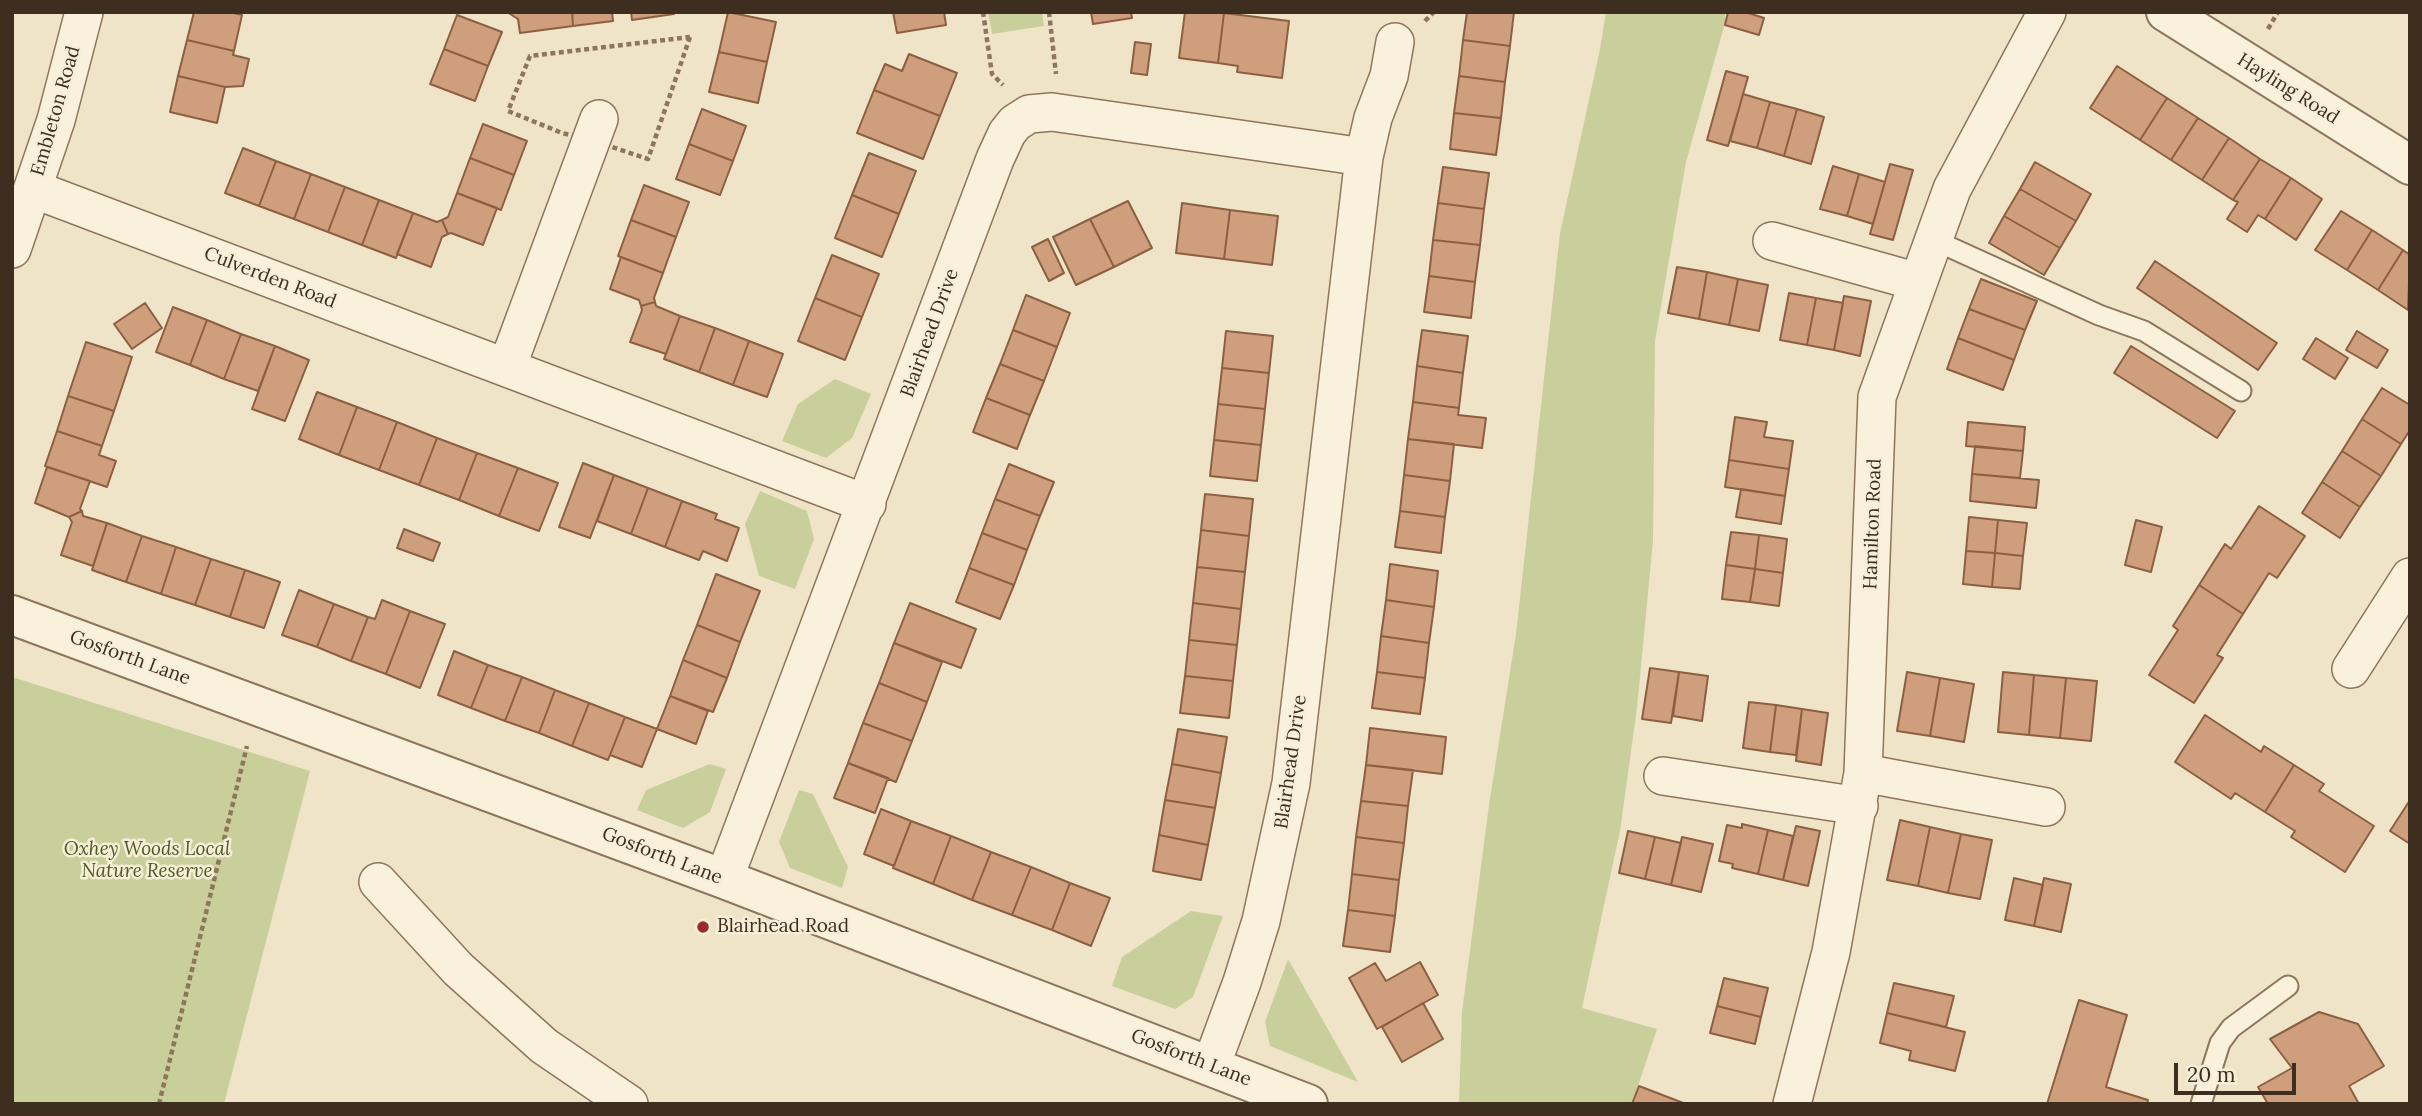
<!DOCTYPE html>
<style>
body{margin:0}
#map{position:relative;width:2422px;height:1116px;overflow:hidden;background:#f0e4c8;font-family:Lora,serif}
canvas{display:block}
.frame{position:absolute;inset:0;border:14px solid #3d2e20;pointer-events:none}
.scale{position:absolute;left:2174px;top:1063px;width:122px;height:32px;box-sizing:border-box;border:4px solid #3d2e20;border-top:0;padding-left:9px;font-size:21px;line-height:24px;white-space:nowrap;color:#3d2e20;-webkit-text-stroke:5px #f7eed8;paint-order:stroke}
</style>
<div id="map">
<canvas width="2422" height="1116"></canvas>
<div class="frame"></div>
<div class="scale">20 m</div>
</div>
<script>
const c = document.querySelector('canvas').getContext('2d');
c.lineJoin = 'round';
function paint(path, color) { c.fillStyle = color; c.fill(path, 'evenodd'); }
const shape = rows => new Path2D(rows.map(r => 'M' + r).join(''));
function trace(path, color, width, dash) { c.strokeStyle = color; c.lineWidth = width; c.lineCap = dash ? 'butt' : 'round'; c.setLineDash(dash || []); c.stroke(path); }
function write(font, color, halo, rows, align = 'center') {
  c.font = font + ' Lora,serif'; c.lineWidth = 5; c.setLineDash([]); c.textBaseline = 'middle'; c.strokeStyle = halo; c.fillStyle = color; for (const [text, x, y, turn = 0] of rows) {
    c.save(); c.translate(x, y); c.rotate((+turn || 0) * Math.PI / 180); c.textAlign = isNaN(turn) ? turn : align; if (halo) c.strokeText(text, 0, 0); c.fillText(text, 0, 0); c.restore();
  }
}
paint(shape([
 [988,12,1042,12,1044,26,992,34],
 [1606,12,1725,12,1725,23,1686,162,1655,341,1653,541,1637,708,1620,831,1582,1008,1657,1029,1632,1104,1459,1104,1462,1012,1489,805,1516,634,1560,233,1600,49],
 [835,379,871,394,852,438,826,458,782,441,798,404],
 [760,491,807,511,814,539,795,589,759,576,745,524],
 [12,677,310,771,224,1104,12,1104],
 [710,764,726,769,710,812,683,828,637,810,646,790],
 [799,790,813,794,848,867,842,888,790,868,779,842],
 [1191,911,1223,916,1193,997,1175,1009,1112,986,1122,957],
 [1288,959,1358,1082,1270,1046,1265,1022]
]), '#c9cf9b');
const building = shape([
 [194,12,229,12,242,15,234,51,187,40,194,12],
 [507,12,572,12,573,26,520,33,518,19,507,12],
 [572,12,612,12,613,21,573,26,572,12],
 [631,12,673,12,674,14,632,20,631,12],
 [728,12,776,22,767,62,719,52,728,12],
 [893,12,944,12,946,25,897,33,893,12],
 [1091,12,1131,12,1132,18,1093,24,1091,12],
 [1185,12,1224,13,1218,63,1179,58,1185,12],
 [1467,12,1514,12,1510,46,1463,40,1467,12],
 [1728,12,1745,12,1764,18,1759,35,1725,25,1728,12],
 [1224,13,1289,21,1282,78,1237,72,1238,66,1218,63,1224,13],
 [457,15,502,32,488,66,444,49,457,15],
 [187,40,234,51,233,55,249,59,243,86,225,87,178,76,187,40],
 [1463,40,1510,46,1505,82,1459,76,1463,40],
 [1135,42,1151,44,1147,75,1131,73,1135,42],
 [444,49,488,66,475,101,430,84,444,49],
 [719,52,767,62,758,103,709,92,719,52],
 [909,54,957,73,940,116,874,90,885,64,902,71,909,54],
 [2117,66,2167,98,2140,140,2090,108,2117,66],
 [1726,71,1748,77,1728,146,1707,140,1726,71],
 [178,76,225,87,217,123,170,112,178,76],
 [1459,76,1505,82,1501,118,1454,113,1459,76],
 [874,90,940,116,923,159,857,133,874,90],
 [1743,94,1770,102,1757,148,1730,141,1743,94],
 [2167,98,2198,118,2171,160,2140,140,2167,98],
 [1770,102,1797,109,1784,156,1757,148,1770,102],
 [702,109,746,126,733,161,689,144,702,109],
 [1797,109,1824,117,1811,164,1784,156,1797,109],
 [1454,113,1501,118,1496,155,1450,149,1454,113],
 [2198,118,2229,138,2202,180,2171,160,2198,118],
 [483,124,527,141,514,175,470,158,483,124],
 [2229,138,2260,159,2233,200,2202,180,2229,138],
 [689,144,733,161,720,195,676,179,689,144],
 [243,148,276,161,259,206,225,193,243,148],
 [869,153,916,171,899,214,852,195,869,153],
 [470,158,514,175,501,210,457,193,470,158],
 [2260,159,2291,178,2265,219,2258,215,2247,232,2227,219,2238,202,2233,200,2260,159],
 [276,161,311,174,294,219,259,206,276,161],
 [2035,162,2091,194,2076,221,2020,189,2035,162],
 [1890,164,1913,170,1893,240,1870,234,1890,164],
 [1833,166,1859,174,1847,216,1820,209,1833,166],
 [1443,167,1489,173,1484,209,1438,203,1443,167],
 [311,174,345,187,328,232,294,219,311,174],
 [1859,174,1885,182,1873,224,1847,216,1859,174],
 [2291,178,2322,199,2296,240,2265,219,2291,178],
 [644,185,689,202,676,237,631,220,644,185],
 [345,187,379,200,362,245,328,232,345,187],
 [2020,189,2076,221,2060,248,2004,216,2020,189],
 [457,193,497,208,483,245,451,233,448,234,442,220,448,217,457,193],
 [852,195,899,214,882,257,835,238,852,195],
 [379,200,413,213,396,258,362,245,379,200],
 [1128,201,1152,248,1114,267,1090,219,1128,201],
 [1182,203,1230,210,1224,259,1176,253,1182,203],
 [1438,203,1484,209,1480,245,1433,240,1438,203],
 [1230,210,1278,216,1272,265,1224,259,1230,210],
 [2341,211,2372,230,2347,270,2315,250,2341,211],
 [413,213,437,222,442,220,448,234,442,237,431,267,397,254,413,213],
 [2004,216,2060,248,2044,275,1989,243,2004,216],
 [1090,219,1114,267,1076,285,1053,237,1090,219],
 [631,220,676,237,663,273,618,256,631,220],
 [2372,230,2403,250,2378,290,2347,270,2372,230],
 [1048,239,1064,273,1049,281,1032,247,1048,239],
 [1433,240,1480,245,1475,282,1429,276,1433,240],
 [2403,250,2410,255,2408,310,2378,290,2403,250],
 [832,255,879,274,862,317,815,298,832,255],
 [621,257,663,273,654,298,655,302,641,306,639,300,610,289,621,257],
 [2155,261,2277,343,2258,370,2137,288,2155,261],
 [1677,267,1707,272,1699,319,1668,313,1677,267],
 [1707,272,1738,279,1729,325,1699,319,1707,272],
 [1429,276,1475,282,1471,318,1424,312,1429,276],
 [1738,279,1768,285,1759,331,1729,325,1738,279],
 [1981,279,2037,301,2025,330,1969,309,1981,279],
 [1789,293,1816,298,1807,345,1780,340,1789,293],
 [1026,295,1070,313,1057,347,1013,330,1026,295],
 [1844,296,1871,301,1860,356,1834,350,1844,296],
 [815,298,862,317,845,360,798,341,815,298],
 [1816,298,1843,303,1834,350,1807,345,1816,298],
 [655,302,656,306,680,316,666,354,630,342,642,310,641,306,655,302],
 [145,303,162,328,132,349,114,324,145,303],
 [173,307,207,320,190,365,156,352,173,307],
 [1969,309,2025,330,2014,360,1958,338,1969,309],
 [680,316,715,328,699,372,664,359,680,316],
 [207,320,241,334,224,379,190,365,207,320],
 [715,328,749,341,733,385,699,372,715,328],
 [1013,330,1057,347,1044,381,1000,364,1013,330],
 [1422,330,1468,336,1463,373,1417,366,1422,330],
 [1226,331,1273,336,1269,373,1222,368,1226,331],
 [2357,331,2388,350,2377,368,2346,350,2357,331],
 [241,334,275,346,258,391,224,379,241,334],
 [1958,338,2014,360,2003,390,1947,369,1958,338],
 [2316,338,2348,358,2335,379,2303,359,2316,338],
 [749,341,783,354,767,397,733,385,749,341],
 [86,342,132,357,114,411,68,396,86,342],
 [275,346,309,360,285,421,252,409,275,346],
 [2131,346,2235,411,2217,438,2114,373,2131,346],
 [1000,364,1044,381,1030,415,986,398,1000,364],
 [1417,366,1463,373,1459,408,1413,402,1417,366],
 [1222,368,1269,373,1265,409,1218,404,1222,368],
 [2382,388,2410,405,2410,430,2401,444,2362,419,2382,388],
 [317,392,357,407,339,455,299,439,317,392],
 [68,396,114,411,102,446,57,431,68,396],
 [986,398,1030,415,1017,449,973,432,986,398],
 [1413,402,1459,408,1458,415,1486,418,1482,448,1408,439,1413,402],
 [1218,404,1265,409,1261,445,1214,440,1218,404],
 [357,407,397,422,379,470,339,455,357,407],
 [1735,417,1767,422,1764,437,1793,441,1789,469,1729,460,1735,417],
 [2362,419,2401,444,2381,476,2342,451,2362,419],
 [397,422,437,438,419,485,379,470,397,422],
 [1968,422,2025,427,2023,451,1966,446,1968,422],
 [57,431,102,446,99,455,116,461,107,487,45,466,57,431],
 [437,438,477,453,459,500,419,485,437,438],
 [1408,439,1454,444,1450,481,1404,475,1408,439],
 [1214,440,1261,445,1257,481,1210,476,1214,440],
 [1975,446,2023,451,2020,478,1972,474,1975,446],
 [2342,451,2381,476,2360,507,2322,482,2342,451],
 [477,453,518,468,499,516,459,500,477,453],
 [1729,460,1789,469,1785,496,1725,487,1729,460],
 [583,463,614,475,590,538,559,527,583,463],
 [1009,464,1054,482,1040,516,995,499,1009,464],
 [47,467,90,481,80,509,82,511,69,517,35,503,47,467],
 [518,468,558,483,539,531,499,516,518,468],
 [1972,474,2039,480,2036,508,1970,501,1972,474],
 [614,475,648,488,631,534,597,521,614,475],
 [1404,475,1450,481,1445,517,1400,511,1404,475],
 [2322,482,2360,507,2340,538,2302,513,2322,482],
 [648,488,682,501,665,547,631,534,648,488],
 [1741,489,1785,496,1781,524,1736,517,1741,489],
 [1205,494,1253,499,1249,536,1201,530,1205,494],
 [995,499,1040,516,1027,550,982,533,995,499],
 [682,501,717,514,715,519,739,528,727,561,703,551,699,560,665,547,682,501],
 [2259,506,2305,536,2277,578,2269,573,2243,614,2199,585,2225,544,2231,549,2259,506],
 [82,511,83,516,107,523,93,566,61,555,72,522,69,517,82,511],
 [1400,511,1445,517,1441,553,1395,547,1400,511],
 [1969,517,1998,520,1995,553,1966,551,1969,517],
 [1998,520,2027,523,2023,556,1995,553,1998,520],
 [2136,520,2162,527,2151,572,2125,565,2136,520],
 [107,523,142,536,126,582,92,570,107,523],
 [404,529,440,543,433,561,397,548,404,529],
 [1201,530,1249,536,1245,572,1197,567,1201,530],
 [1731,532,1759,535,1755,569,1726,565,1731,532],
 [982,533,1027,550,1014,585,969,568,982,533],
 [1759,535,1787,539,1783,573,1755,569,1759,535],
 [142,536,176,547,161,594,126,582,142,536],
 [176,547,211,559,195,605,161,594,176,547],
 [1966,551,1995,553,1992,587,1963,584,1966,551],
 [1995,553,2023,556,2020,589,1992,587,1995,553],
 [211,559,245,570,230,617,195,605,211,559],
 [1390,564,1438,571,1434,607,1386,600,1390,564],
 [1726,565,1755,569,1750,602,1722,599,1726,565],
 [1197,567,1245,572,1241,609,1193,603,1197,567],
 [969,568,1014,585,1000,619,956,602,969,568],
 [1755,569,1783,573,1779,606,1750,602,1755,569],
 [245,570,280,582,264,628,230,617,245,570],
 [716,574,760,591,740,642,697,625,716,574],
 [2199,585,2243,614,2217,655,2223,658,2194,703,2149,675,2178,630,2173,626,2199,585],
 [299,590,334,604,317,647,282,635,299,590],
 [382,600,410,611,386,674,351,661,368,617,375,619,382,600],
 [1386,600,1434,607,1429,643,1381,636,1386,600],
 [910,603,976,629,961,668,894,643,910,603],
 [1193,603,1241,609,1237,645,1189,640,1193,603],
 [334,604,368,617,351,661,317,647,334,604],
 [410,611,445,624,420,688,386,674,410,611],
 [697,625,740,642,727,678,683,660,697,625],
 [1381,636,1429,643,1425,678,1377,672,1381,636],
 [1189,640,1237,645,1233,681,1185,676,1189,640],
 [894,643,942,662,927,702,879,683,894,643],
 [454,651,488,665,471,708,438,695,454,651],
 [683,660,727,678,713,712,670,696,683,660],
 [488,665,522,677,505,721,471,708,488,665],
 [1650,668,1679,672,1671,723,1642,719,1650,668],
 [1377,672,1425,678,1420,714,1372,708,1377,672],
 [1679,672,1708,676,1702,721,1673,716,1679,672],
 [1907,672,1940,678,1930,736,1897,731,1907,672],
 [2003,672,2034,675,2029,735,1998,732,2003,672],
 [2034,675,2066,678,2060,738,2029,735,2034,675],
 [1185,676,1233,681,1229,718,1180,713,1185,676],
 [522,677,555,690,539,733,505,721,522,677],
 [1940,678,1974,684,1964,742,1930,736,1940,678],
 [2066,678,2097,681,2091,741,2060,738,2066,678],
 [879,683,927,702,912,741,863,723,879,683],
 [555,690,589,703,572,746,539,733,555,690],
 [670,696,708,711,696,744,657,729,670,696],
 [1749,702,1776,705,1770,752,1743,748,1749,702],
 [589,703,625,717,608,760,572,746,589,703],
 [1776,705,1802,709,1796,755,1770,752,1776,705],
 [1802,709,1828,713,1821,765,1796,761,1802,709],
 [2205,715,2261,752,2264,746,2294,765,2265,812,2235,793,2231,799,2175,762,2205,715],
 [625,717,657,729,642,767,610,755,625,717],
 [863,723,912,741,896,782,848,763,863,723],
 [1370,728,1446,737,1442,774,1366,765,1370,728],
 [1178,729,1227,737,1221,773,1172,764,1178,729],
 [848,763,888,778,875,813,834,798,848,763],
 [1172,764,1221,773,1215,808,1165,800,1172,764],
 [1366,765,1413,770,1408,806,1361,801,1366,765],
 [2294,765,2324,784,2319,791,2374,826,2345,872,2291,837,2295,831,2265,812,2294,765],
 [1165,800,1215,808,1208,845,1159,835,1165,800],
 [2410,800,2410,844,2390,831,2410,800],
 [1361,801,1408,806,1404,843,1356,837,1361,801],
 [881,809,911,821,894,866,864,854,881,809],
 [1900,820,1930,827,1918,886,1887,880,1900,820],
 [911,821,951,836,933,884,893,868,911,821],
 [1742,824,1768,830,1758,874,1732,868,1733,864,1719,861,1727,825,1742,828,1742,824],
 [1796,826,1820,831,1808,886,1783,880,1796,826],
 [1930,827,1961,834,1948,893,1918,886,1930,827],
 [1768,830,1793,836,1783,880,1758,874,1768,830],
 [1628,831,1655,837,1645,879,1619,873,1628,831],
 [1961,834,1992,840,1980,899,1948,893,1961,834],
 [1159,835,1208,845,1201,880,1153,871,1159,835],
 [951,836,991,852,972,900,933,884,951,836],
 [1356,837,1404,843,1399,880,1352,874,1356,837],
 [1655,837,1681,843,1671,885,1645,879,1655,837],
 [1682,837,1713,844,1701,892,1671,885,1682,837],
 [991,852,1031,867,1012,915,972,900,991,852],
 [1031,867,1070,883,1052,930,1012,915,1031,867],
 [1352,874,1399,880,1395,916,1348,910,1352,874],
 [2014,878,2043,885,2034,926,2005,920,2014,878],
 [2044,878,2071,884,2061,932,2034,926,2044,878],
 [1070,883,1110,898,1091,946,1052,930,1070,883],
 [1348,910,1395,916,1390,952,1343,946,1348,910],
 [1420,962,1438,995,1377,1029,1349,978,1375,963,1386,981,1420,962],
 [1724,978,1768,988,1761,1017,1717,1006,1724,978],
 [1894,983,1954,996,1946,1027,1887,1013,1894,983],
 [2079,1000,2127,1015,2106,1087,2148,1100,2147,1104,2047,1104,2079,1000],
 [1423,1003,1443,1039,1402,1062,1382,1027,1423,1003],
 [1717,1006,1761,1017,1755,1044,1710,1033,1717,1006],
 [2319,1012,2358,1024,2384,1066,2349,1086,2359,1104,2268,1104,2258,1087,2292,1068,2270,1039,2319,1012],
 [1887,1013,1965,1032,1955,1071,1909,1060,1911,1051,1880,1043,1887,1013],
 [1639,1086,1686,1104,1632,1104,1639,1086]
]);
paint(building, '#cf9f7d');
trace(building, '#8d5f41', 2);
const service = shape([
 [1934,240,2099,315,2144,331,2241,391],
 [2201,1104,2220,1043,2231,1028,2288,986]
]);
const minor = shape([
 [33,189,867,504],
 [1772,241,1918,282],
 [12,249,56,120,84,12],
 [507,367,599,119],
 [2351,669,2410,577],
 [1863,773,2046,807],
 [1663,776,1859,806],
 [724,879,995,159,1007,133,1015,123,1029,114,1052,112,1364,157],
 [378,882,458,969,544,1046,629,1104],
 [1211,1066,1242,982,1261,921,1291,783,1364,157,1373,118,1389,76,1395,42],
 [1792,1104,1831,952,1863,773,1877,397,1952,189,2047,12]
]);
const tertiary = shape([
 [2166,12,2410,165],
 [12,615,724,879,1308,1104]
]);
trace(service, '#8d765c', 23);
trace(minor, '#8d765c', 40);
trace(tertiary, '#8d765c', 42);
trace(shape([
 [983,12,992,74,1003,85],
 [1049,12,1056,74],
 [1425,21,1434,12],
 [2268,29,2278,12],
 [690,37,648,159,591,140,562,133,508,111,530,56,690,37],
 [159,1104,247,746]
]), '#8d765c', 4.5, [5, 3.5]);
trace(service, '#faf1dc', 19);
trace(minor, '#faf1dc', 37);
trace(tertiary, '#faf1dc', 38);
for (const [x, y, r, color] of [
 [703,927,7,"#9e2a2b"]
]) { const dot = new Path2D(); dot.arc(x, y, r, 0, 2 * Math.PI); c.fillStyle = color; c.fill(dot); trace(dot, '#f7eed8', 2.5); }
write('19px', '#3d2e20', '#f7eed8', [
 ["Hayling Road",2288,89,32],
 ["Embleton Road",56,111,-74],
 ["Culverden Road",270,278,21],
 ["Blairhead Drive",930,333,-70],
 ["Hamilton Road",1873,524,-88],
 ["Gosforth Lane",130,658,20],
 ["Blairhead Drive",1291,762,-82],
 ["Gosforth Lane",662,856,21],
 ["Gosforth Lane",1191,1058,21]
]);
write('italic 19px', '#4d5a26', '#f7eed8', [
 ["Oxhey Woods Local",147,850],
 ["Nature Reserve",147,872]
]);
write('19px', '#3d2e20', '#f7eed8', [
 ["Blairhead Road",717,927]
], 'left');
</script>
